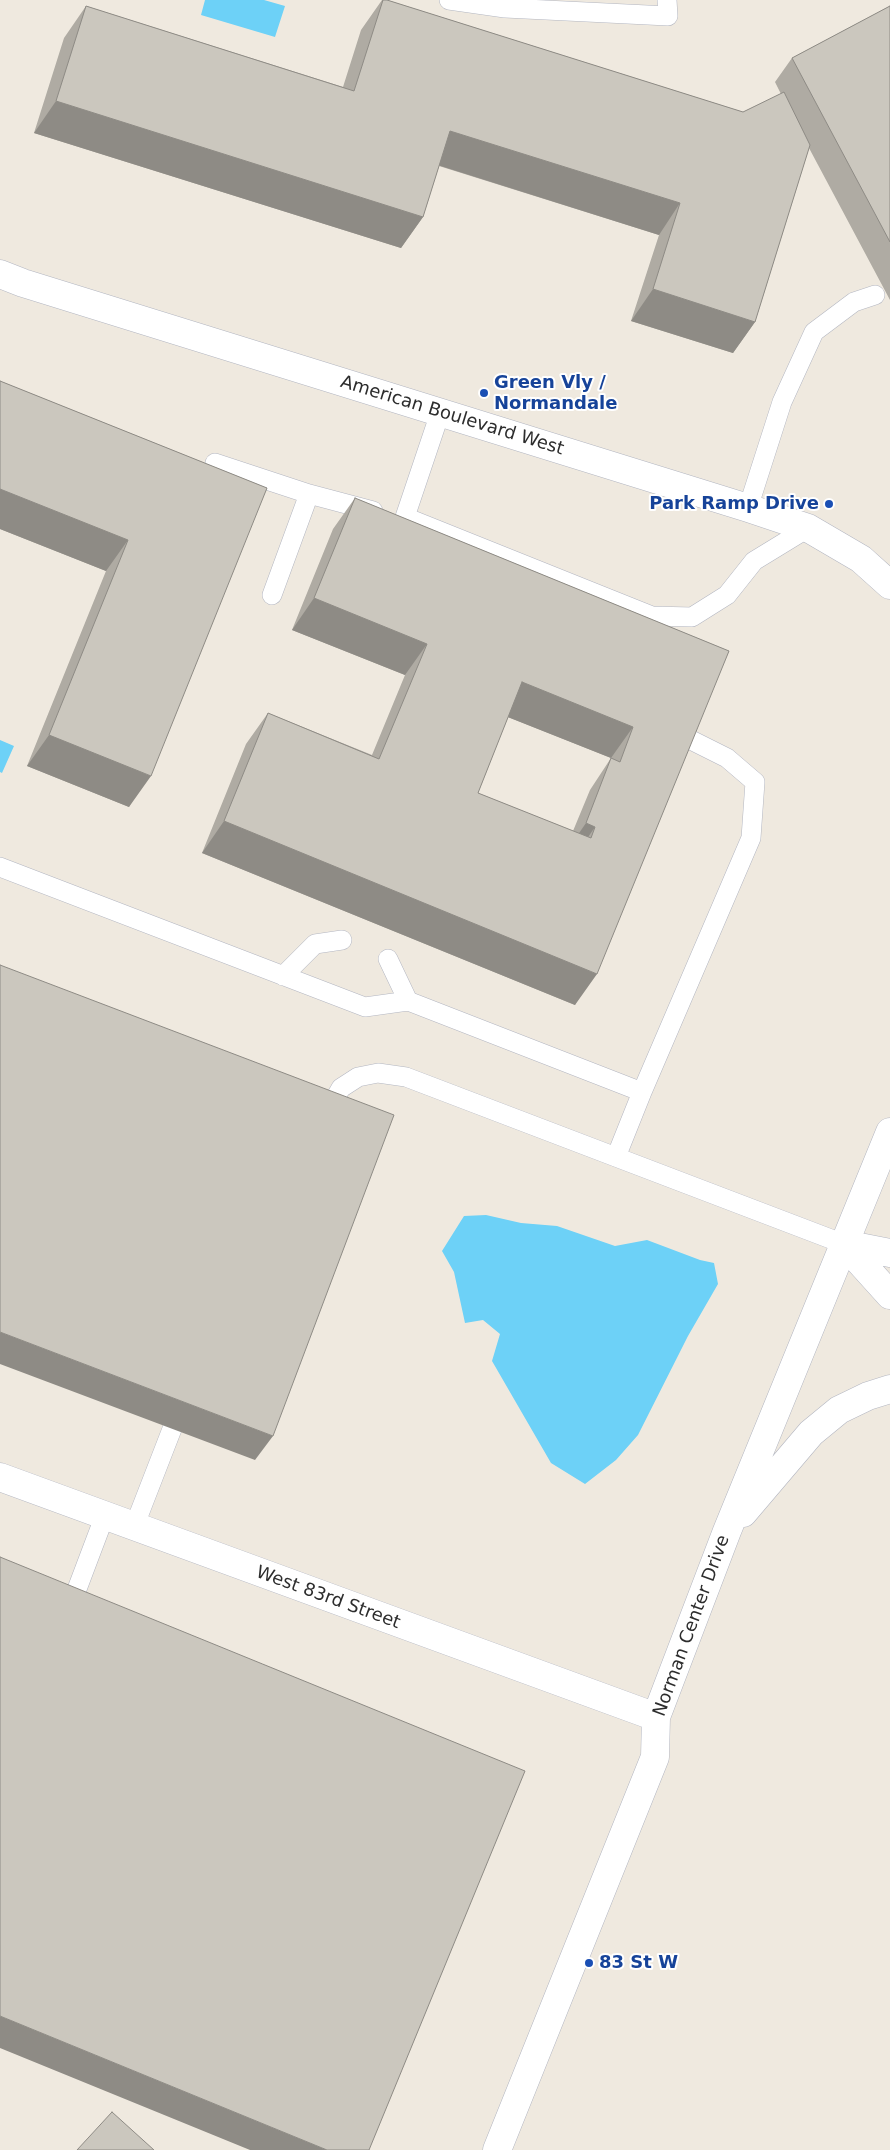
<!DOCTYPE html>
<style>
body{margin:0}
canvas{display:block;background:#efe9df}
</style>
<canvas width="890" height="2150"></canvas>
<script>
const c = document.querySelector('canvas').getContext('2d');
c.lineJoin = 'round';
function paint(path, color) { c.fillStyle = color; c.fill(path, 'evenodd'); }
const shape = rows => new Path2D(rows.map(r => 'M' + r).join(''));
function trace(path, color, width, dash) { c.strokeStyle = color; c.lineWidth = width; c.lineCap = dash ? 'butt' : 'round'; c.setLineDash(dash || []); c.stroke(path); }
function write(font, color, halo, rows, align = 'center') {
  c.font = font + ' "DejaVu Sans",sans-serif'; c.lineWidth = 4; c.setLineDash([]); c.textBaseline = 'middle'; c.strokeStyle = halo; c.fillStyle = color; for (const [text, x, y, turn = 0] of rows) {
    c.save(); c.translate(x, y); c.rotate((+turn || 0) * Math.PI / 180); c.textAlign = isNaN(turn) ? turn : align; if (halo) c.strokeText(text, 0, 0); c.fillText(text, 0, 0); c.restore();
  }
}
paint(shape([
 [205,0,264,0,285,6,275,37,201,15],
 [0,740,14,746,2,773,0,772],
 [486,1215,521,1223,557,1226,615,1246,647,1240,700,1260,714,1263,718,1284,688,1336,638,1435,616,1460,585,1484,551,1463,492,1361,500,1334,483,1320,465,1323,454,1272,442,1251,464,1216]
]), '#6dd1f7');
const lane = shape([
 [449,0,505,8,668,16,667,0],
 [440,413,405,517,652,616,692,617,727,595,754,561,808,528],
 [215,463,309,494,373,511],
 [748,508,782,402,814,332,854,302,875,295],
 [272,595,309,494],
 [0,867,365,1007,408,1001,642,1092],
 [388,959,408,1001],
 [283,976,315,944,342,940],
 [325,1116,341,1088,358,1077,378,1073,406,1077,844,1244],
 [616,1157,642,1092,751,838,755,782,727,758,691,740],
 [134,1527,172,1429],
 [68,1613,105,1515]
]);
const secondary = shape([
 [0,274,23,283,748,508,808,528,861,559,890,585],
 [844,1244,890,1295],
 [844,1244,890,1253],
 [0,1477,656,1717],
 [743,1513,811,1433,839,1410,868,1396,890,1389],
 [497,2150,655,1757,656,1717,727,1531,890,1132]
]);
trace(lane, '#b3b6c1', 20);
trace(secondary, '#b3b6c1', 29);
trace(lane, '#fff', 19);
trace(secondary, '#fff', 28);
paint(shape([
 [382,0,387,0,743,112,781,94,775,82,792,58,890,6,890,300,809,148,755,322,733,353,631,321,659,235,439,166,423,217,401,248,34,133,64,38,86,6,343,87,361,30],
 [0,381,267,488,129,807,27,766,106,571,0,529],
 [355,498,729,651,575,1005,202,853,246,744,268,713,372,755,405,675,292,630,333,529],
 [508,717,611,758,590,790,573,831,478,793]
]), '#afaba3');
paint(shape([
 [56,101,423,217,401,248,34,133],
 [450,131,680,203,659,235,428,162],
 [653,289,755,322,733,353,631,321],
 [0,489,128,540,106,571,0,529],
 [314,598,427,644,405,675,292,630],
 [522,682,633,727,611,758,500,714],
 [49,735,151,776,129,807,27,766],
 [224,821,597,974,575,1005,202,853],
 [586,823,595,827,573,859,564,855],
 [0,1332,273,1436,255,1460,0,1364],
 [0,2016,327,2150,250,2150,0,2048]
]), '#8e8b85');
const building = shape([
 [383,0,387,0,743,112,784,92,810,145,755,322,653,289,680,203,450,131,423,217,56,101,86,6,354,91,383,0],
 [890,6,890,242,792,58,890,6],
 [0,381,267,488,151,776,49,735,128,540,0,489,0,381],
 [355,498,729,651,597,974,224,821,268,713,379,759,427,644,314,598,355,498],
 [522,682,633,727,620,762,611,758,586,823,595,827,591,838,478,793,522,682],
 [0,965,394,1115,273,1436,0,1332,0,965],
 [0,1557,525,1771,369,2150,327,2150,0,2016,0,1557],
 [112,2112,154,2150,77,2150,112,2112]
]);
paint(building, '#cbc7be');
trace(building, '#8e8b85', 1);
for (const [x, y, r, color] of [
 [484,393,5,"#1a4fb4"],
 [829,504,5,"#1a4fb4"],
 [589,1963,5,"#1a4fb4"]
]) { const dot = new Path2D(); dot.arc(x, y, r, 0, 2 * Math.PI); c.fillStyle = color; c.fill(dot); trace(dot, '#fff', 2); }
write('bold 18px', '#164399', '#fff', [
 ["Green Vly /",494,383],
 ["Normandale",494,404],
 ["Park Ramp Drive",819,504,"right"],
 ["83 St W",599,1963]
], 'left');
write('18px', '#2d2d2d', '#fff', [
 ["American Boulevard West",452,416,17],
 ["West 83rd Street",328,1598,20],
 ["Norman Center Drive",692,1626,-70]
]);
</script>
